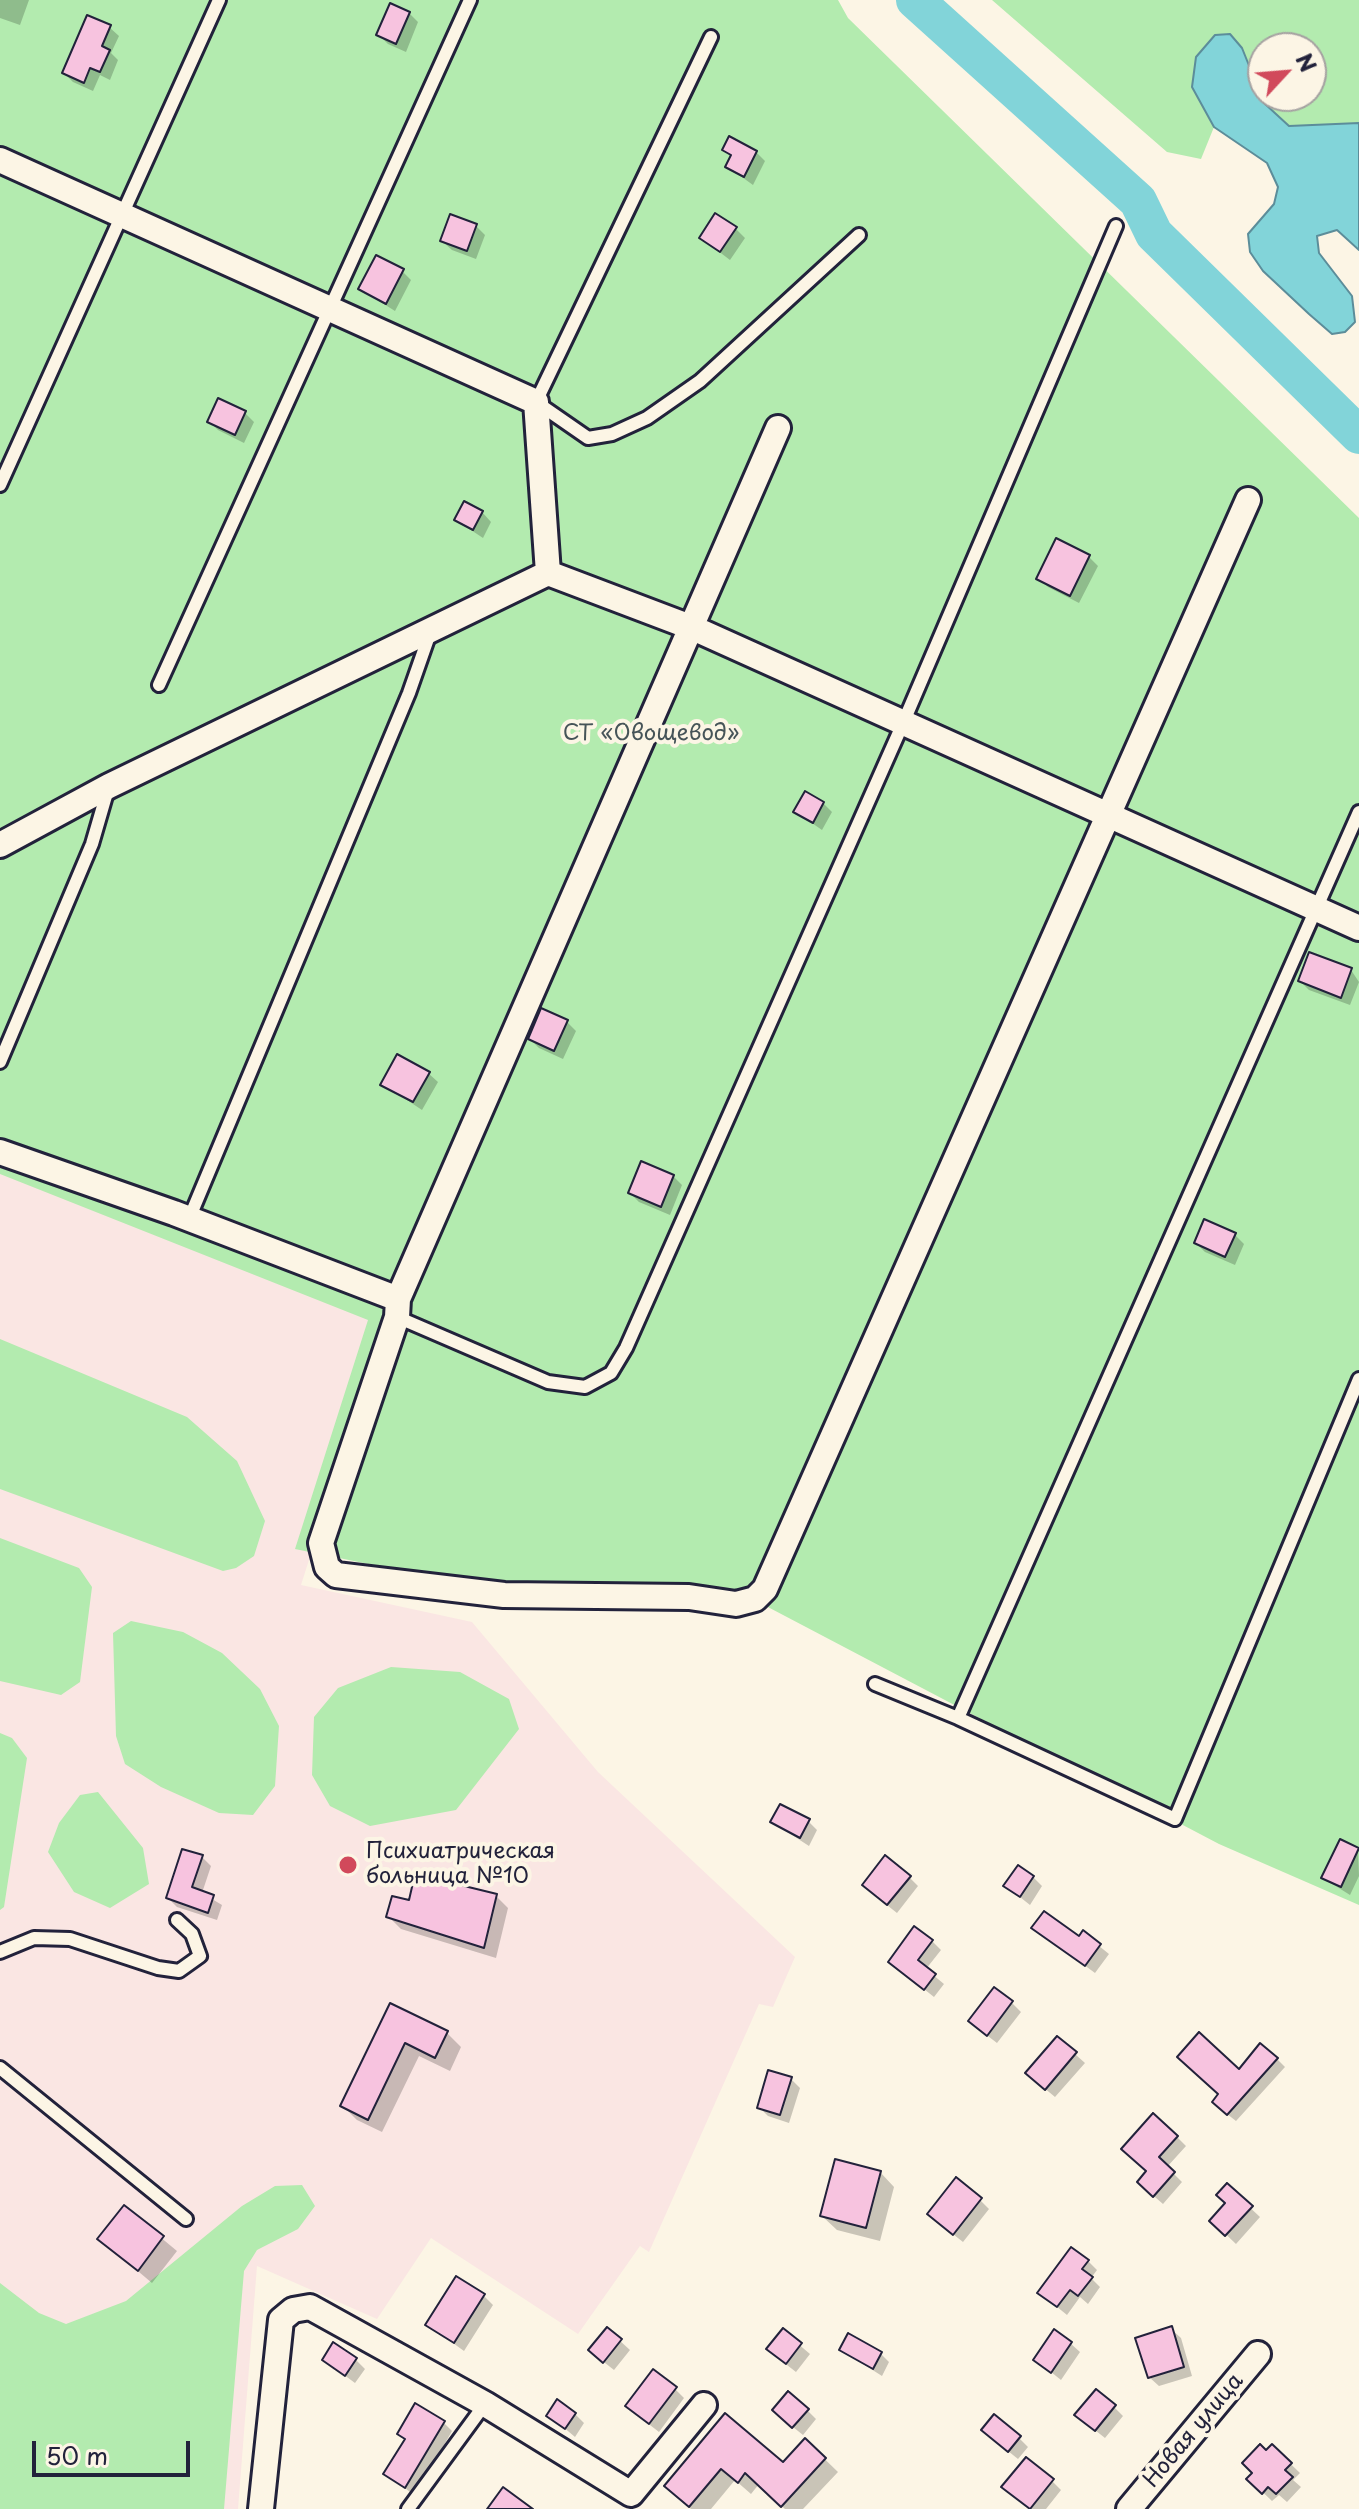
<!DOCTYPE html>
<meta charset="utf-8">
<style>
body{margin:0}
#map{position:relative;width:1359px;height:2509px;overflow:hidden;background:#fcf5e5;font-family:"Playpen Sans",sans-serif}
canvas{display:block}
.north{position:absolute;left:1247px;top:32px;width:80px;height:80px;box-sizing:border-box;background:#fcf5e5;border:2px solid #a5a1a1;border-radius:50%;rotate:64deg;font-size:22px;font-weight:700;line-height:32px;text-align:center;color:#22223b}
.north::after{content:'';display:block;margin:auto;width:28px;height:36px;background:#d1495b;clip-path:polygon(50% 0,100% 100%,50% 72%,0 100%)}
.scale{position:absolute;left:32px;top:2441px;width:158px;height:36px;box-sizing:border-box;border:4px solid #22223b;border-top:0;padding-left:10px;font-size:24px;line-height:28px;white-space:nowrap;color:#22223b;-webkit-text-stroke:6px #fcf5e5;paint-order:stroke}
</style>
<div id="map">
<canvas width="1359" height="2509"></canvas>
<div class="north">N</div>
<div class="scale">50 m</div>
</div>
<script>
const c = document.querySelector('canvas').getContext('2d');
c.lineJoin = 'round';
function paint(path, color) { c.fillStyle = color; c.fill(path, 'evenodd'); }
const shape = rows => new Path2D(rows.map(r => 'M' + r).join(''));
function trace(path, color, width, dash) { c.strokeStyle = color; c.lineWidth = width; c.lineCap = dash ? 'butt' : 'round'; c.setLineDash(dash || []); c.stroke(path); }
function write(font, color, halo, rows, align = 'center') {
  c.font = font + ' "Playpen Sans",sans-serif'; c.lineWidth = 8; c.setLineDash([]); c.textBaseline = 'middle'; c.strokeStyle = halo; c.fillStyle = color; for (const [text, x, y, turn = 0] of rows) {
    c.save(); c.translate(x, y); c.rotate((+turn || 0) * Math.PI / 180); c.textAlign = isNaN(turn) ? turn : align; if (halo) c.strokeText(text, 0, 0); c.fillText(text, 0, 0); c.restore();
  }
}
paint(shape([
 [0,1165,386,1318,301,1585,472,1622,598,1772,795,1957,773,2007,759,2004,649,2252,640,2246,578,2334,431,2238,377,2319,257,2266,238,2509,0,2509]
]), '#fae6e3');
paint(shape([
 [0,0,838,0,848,18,1359,518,1359,1905,1219,1844,745,1595,476,1586,295,1549,368,1320,0,1174],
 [992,0,1359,0,1359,123,1289,126,1264,104,1242,48,1196,57,1192,87,1214,127,1201,159,1167,152],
 [1263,48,1311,48,1311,96,1263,96],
 [0,1339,187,1417,237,1461,265,1521,254,1556,236,1568,223,1571,0,1489],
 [0,1538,79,1568,92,1587,80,1682,61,1695,0,1681],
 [131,1621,183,1632,222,1653,260,1689,279,1726,275,1786,253,1815,219,1813,161,1787,125,1764,116,1736,113,1633],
 [391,1667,460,1672,509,1699,519,1729,456,1810,370,1826,330,1806,312,1775,314,1717,338,1688],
 [0,1733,12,1738,27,1758,4,1907,0,1910],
 [98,1792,143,1848,149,1884,110,1908,74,1892,48,1852,59,1823,80,1795],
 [302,2185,315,2206,298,2229,257,2250,244,2271,224,2509,0,2509,0,2283,39,2313,66,2324,126,2301,242,2206,275,2186]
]), '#b3ebaf');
const water = shape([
 [1230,34,1242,48,1264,103,1289,126,1359,123,1359,250,1337,230,1317,236,1319,253,1352,296,1355,322,1345,332,1332,334,1309,314,1263,271,1250,252,1248,234,1274,204,1278,187,1267,163,1214,127,1192,87,1196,57,1215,35,1230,34]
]);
paint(water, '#82d4d9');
trace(water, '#5c8d9a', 2);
paint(shape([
 [0,0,29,0,20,25,0,18],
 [409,13,418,22,406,52,388,44,379,35],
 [109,27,119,36,111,53,118,60,110,80,100,75,93,91,73,82,64,73],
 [724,150,756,152,765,161,753,185,728,167,732,158],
 [476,226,485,235,476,259,452,250,442,241],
 [736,229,745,238,730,260,701,238],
 [402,271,411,280,395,311,360,289],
 [245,413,254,422,244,443,218,430,209,421],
 [482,512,491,522,483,538,456,520],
 [1089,557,1098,566,1079,603,1048,587,1039,578],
 [823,803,832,812,822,830,796,812],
 [1351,970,1359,982,1350,1005,1309,990,1300,981],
 [567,1022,576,1031,563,1059,539,1048,530,1039],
 [428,1073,438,1082,422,1110,383,1084],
 [673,1176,682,1185,670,1215,639,1202,630,1193],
 [1235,1235,1244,1244,1235,1265,1205,1252,1196,1243],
 [808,1821,817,1830,809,1846,772,1822],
 [1358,1850,1359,1876,1350,1895,1323,1878],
 [202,1857,211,1866,202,1893,222,1905,217,1920,177,1907,168,1898],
 [909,1877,918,1886,897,1913,873,1894],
 [1033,1877,1042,1886,1030,1905,1006,1886],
 [496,1896,508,1908,496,1958,401,1929,389,1917,410,1903],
 [1034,1928,1079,1939,1083,1933,1109,1954,1095,1973],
 [932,1941,941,1950,926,1969,944,1984,934,1997,890,1962],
 [1012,2003,1021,2012,997,2043,980,2030],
 [391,2006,447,2033,461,2047,450,2071,419,2056,382,2132,357,2120,343,2106],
 [1057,2038,1085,2063,1055,2097,1037,2082],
 [1277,2059,1285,2067,1236,2121,1222,2110,1239,2071],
 [791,2079,800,2088,789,2123,768,2116,759,2107],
 [1177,2137,1186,2146,1167,2167,1182,2182,1163,2204,1148,2191,1149,2172,1133,2158],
 [880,2172,894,2187,880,2241,837,2230,822,2216],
 [1227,2186,1260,2217,1236,2244,1212,2221,1227,2204],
 [980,2200,989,2209,963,2242,939,2223],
 [124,2207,177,2251,152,2283,100,2239],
 [1088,2261,1097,2270,1091,2278,1100,2287,1088,2304,1080,2297,1067,2315,1040,2293],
 [484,2296,493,2305,464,2351,428,2325],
 [1171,2329,1181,2338,1192,2376,1159,2386,1149,2377],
 [608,2330,630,2350,614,2370,600,2359],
 [783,2331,810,2354,796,2372,778,2358],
 [1070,2343,1080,2352,1061,2380,1036,2360],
 [841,2350,880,2353,889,2362,882,2376],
 [324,2360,356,2360,365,2369,355,2383],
 [675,2389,684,2398,659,2432,637,2415],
 [1114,2407,1123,2416,1105,2438,1086,2423],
 [807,2410,816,2419,803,2435,783,2419],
 [575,2414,584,2423,575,2437,549,2415],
 [725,2416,784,2464,806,2441,838,2472,803,2509,785,2509,759,2484,751,2494,735,2480,711,2509,691,2509,666,2486],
 [443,2422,452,2431,415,2496,386,2473,407,2441,399,2433],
 [1019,2438,1028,2447,1018,2459,993,2439],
 [1272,2446,1300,2473,1293,2480,1301,2487,1287,2502,1279,2495,1272,2501,1249,2479],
 [1052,2481,1061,2490,1046,2509,1030,2509,1013,2495]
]), '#0003');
trace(shape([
 [915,0,1138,201,1154,234,1359,435]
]), '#82d4d9', 38);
const building = shape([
 [390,3,410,12,396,44,376,35,390,3],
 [87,15,111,25,102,46,110,50,100,72,90,68,84,83,62,73,87,15],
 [729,136,757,151,744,177,725,167,731,155,722,150,729,136],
 [715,213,737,227,720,252,699,238,715,213],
 [450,214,477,224,467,251,440,241,450,214],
 [376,255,404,269,386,304,358,289,376,255],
 [218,398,246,411,235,435,207,422,218,398],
 [464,501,483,511,473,530,454,520,464,501],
 [1056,538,1090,555,1070,596,1036,579,1056,538],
 [805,791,824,802,813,823,793,812,805,791],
 [1309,952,1352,968,1341,998,1298,981,1309,952],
 [541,1008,568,1020,554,1051,528,1039,541,1008],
 [397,1054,430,1072,413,1102,380,1085,397,1054],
 [641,1161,674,1175,661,1207,628,1193,641,1161],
 [1204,1219,1236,1233,1225,1257,1194,1243,1204,1219],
 [780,1804,810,1819,800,1838,770,1822,780,1804],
 [1340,1839,1359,1848,1341,1887,1321,1878,1340,1839],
 [182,1849,203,1855,192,1887,214,1895,208,1913,166,1898,182,1849],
 [885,1855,911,1876,887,1905,862,1885,885,1855],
 [1018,1865,1034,1876,1020,1897,1003,1886,1018,1865],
 [415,1874,497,1894,484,1948,386,1917,392,1896,409,1900,415,1874],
 [1044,1911,1079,1936,1083,1930,1101,1944,1085,1966,1031,1928,1044,1911],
 [914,1926,933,1940,918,1960,936,1974,924,1990,888,1962,914,1926],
 [994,1987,1013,2001,987,2036,968,2021,994,1987],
 [390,2003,448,2031,435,2058,405,2043,368,2120,340,2106,390,2003],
 [1199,2032,1239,2069,1260,2043,1278,2058,1227,2115,1212,2102,1218,2094,1177,2057,1199,2032],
 [1057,2036,1077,2052,1045,2090,1025,2073,1057,2036],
 [768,2070,792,2077,780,2115,757,2108,768,2070],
 [1153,2113,1178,2136,1159,2157,1175,2172,1153,2197,1137,2182,1146,2171,1121,2149,1153,2113],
 [835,2159,881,2171,866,2228,820,2216,835,2159],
 [956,2177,982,2198,953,2235,927,2214,956,2177],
 [1227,2183,1253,2206,1225,2236,1209,2221,1225,2203,1216,2195,1227,2183],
 [124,2205,164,2236,138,2271,97,2239,124,2205],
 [1071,2247,1089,2260,1082,2269,1093,2277,1078,2296,1070,2290,1057,2307,1037,2293,1071,2247],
 [456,2276,485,2294,454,2343,425,2325,456,2276],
 [1172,2326,1184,2367,1148,2378,1135,2338,1172,2326],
 [607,2327,622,2339,603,2363,588,2350,607,2327],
 [783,2328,802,2343,786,2364,766,2349,783,2328],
 [1054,2329,1072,2342,1051,2373,1033,2360,1054,2329],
 [848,2333,882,2352,873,2369,839,2350,848,2333],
 [333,2342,357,2358,345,2376,322,2360,333,2342],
 [653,2369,677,2387,649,2424,625,2406,653,2369],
 [1096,2389,1116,2405,1095,2431,1074,2415,1096,2389],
 [788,2391,809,2409,792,2428,772,2410,788,2391],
 [557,2399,576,2413,565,2429,546,2416,557,2399],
 [415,2403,445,2421,405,2488,383,2474,405,2439,397,2434,415,2403],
 [725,2413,783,2462,805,2438,826,2458,781,2507,745,2473,738,2483,721,2469,689,2507,664,2486,725,2413],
 [994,2414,1021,2436,1008,2452,981,2430,994,2414],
 [1260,2444,1266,2450,1272,2444,1292,2463,1285,2470,1293,2477,1276,2494,1268,2487,1262,2494,1246,2479,1252,2473,1242,2463,1260,2444],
 [1026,2457,1054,2479,1030,2509,1001,2487,1026,2457],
 [503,2487,533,2509,487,2509,503,2487]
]);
paint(building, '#f7c3df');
trace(building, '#22223b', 2);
const service = shape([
 [711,37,536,402,588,438,612,434,647,418,700,381,859,235],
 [0,485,219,0],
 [159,685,470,0],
 [0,1062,92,844,108,789],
 [189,1219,409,693,430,633],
 [397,1317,548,1382,585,1387,611,1373,626,1348,904,721,1116,226],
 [875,1684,958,1718,1175,1819,1359,1379],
 [958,1718,1359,812],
 [0,1952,34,1938,70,1939,158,1968,179,1971,200,1956,192,1934,177,1920],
 [0,2068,186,2219],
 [408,2509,485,2404]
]);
const minor = shape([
 [0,160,536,402,548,573,693,628,1359,928],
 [778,428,398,1299,397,1317,321,1543,327,1567,336,1575,504,1595,689,1597,736,1604,755,1599,765,1589,1248,500],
 [0,845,109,786,548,573],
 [0,1152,174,1213,398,1299],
 [261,2509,281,2320,293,2310,310,2307,485,2404,631,2494,704,2405],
 [1129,2509,1258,2354]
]);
trace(service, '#22223b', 18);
trace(minor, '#22223b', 30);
trace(service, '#fcf5e5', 12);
trace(minor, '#fcf5e5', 24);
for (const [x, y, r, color] of [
 [348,1865,10,"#d1495b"]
]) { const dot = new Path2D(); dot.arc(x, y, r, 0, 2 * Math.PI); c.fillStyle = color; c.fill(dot); trace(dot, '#fcf5e5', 3); }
write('22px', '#465458', '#fcf5e5', [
 ["СТ «Овощевод»",651,734]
]);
write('22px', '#22223b', '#fcf5e5', [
 ["Психиатрическая",366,1852],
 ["больница №10",366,1877]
], 'left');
write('22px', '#22223b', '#fcf5e5', [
 ["Новая улица",1194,2431,-50]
]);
</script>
